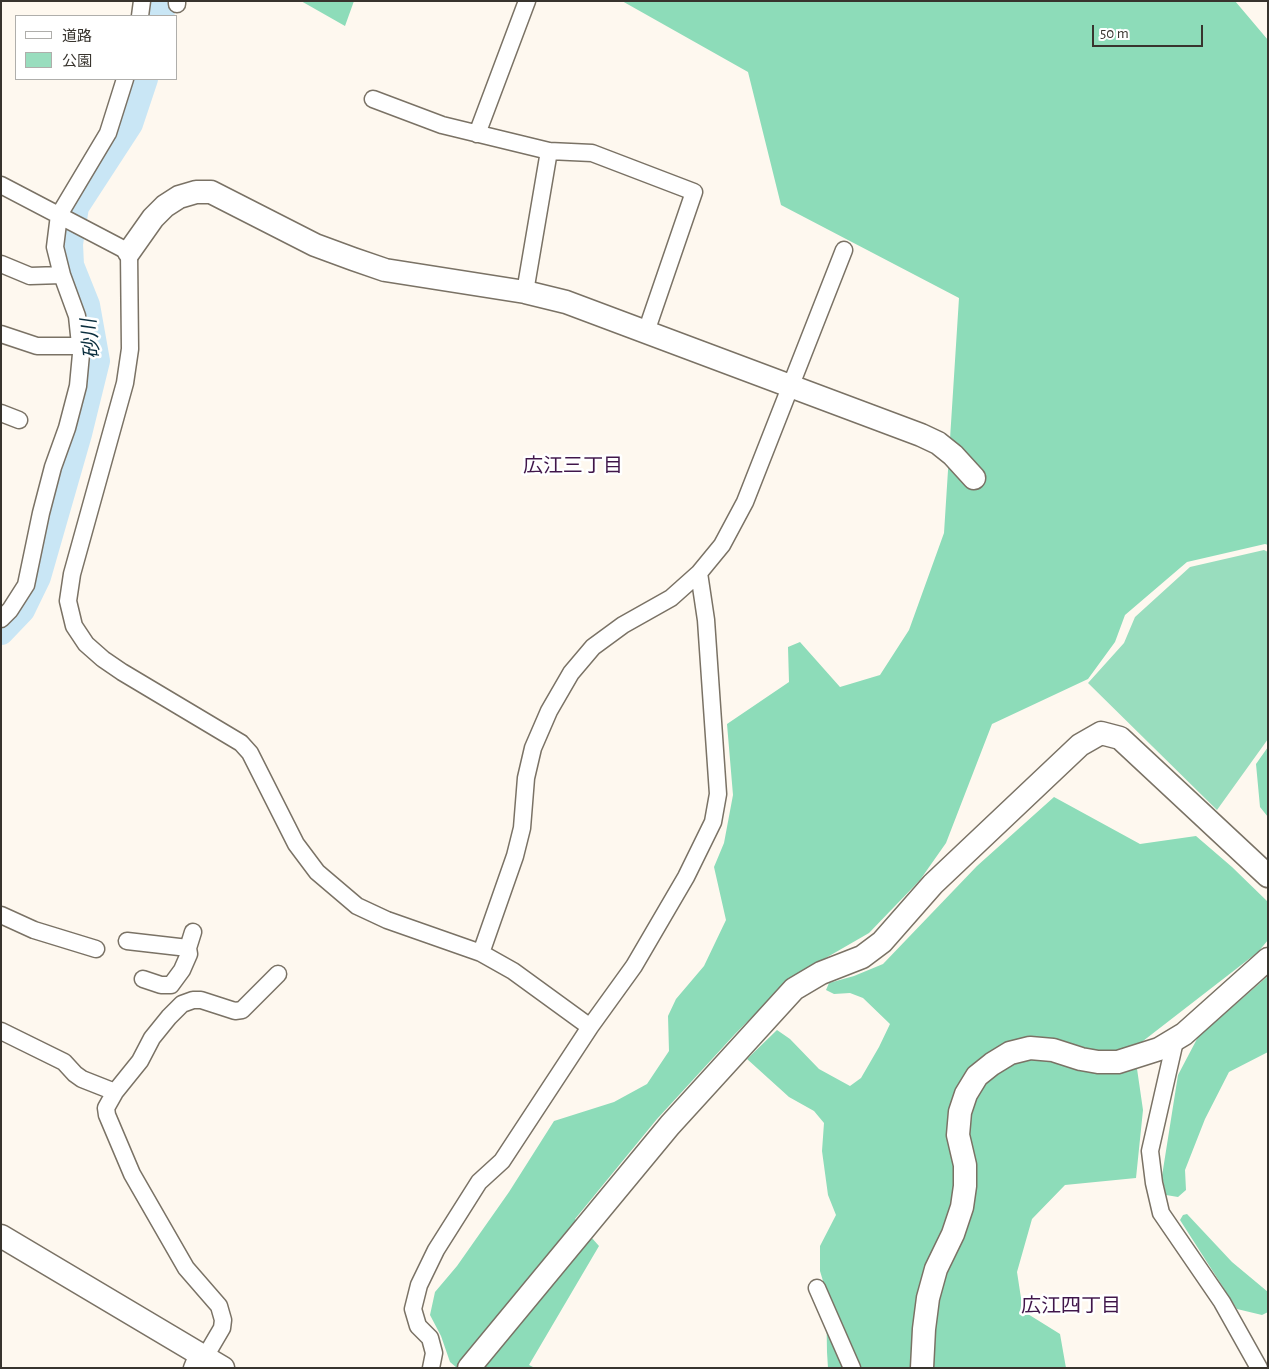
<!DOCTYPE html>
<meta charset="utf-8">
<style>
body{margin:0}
#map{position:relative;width:1269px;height:1369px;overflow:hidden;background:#fef8ef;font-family:"Alegreya Sans","Noto Sans JP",sans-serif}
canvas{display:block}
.frame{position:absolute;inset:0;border:2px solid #38342e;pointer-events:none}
.legend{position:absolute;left:15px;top:15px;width:162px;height:65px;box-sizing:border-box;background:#fff;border:1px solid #afaeab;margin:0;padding:6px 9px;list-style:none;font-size:15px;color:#38342e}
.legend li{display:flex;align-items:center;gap:10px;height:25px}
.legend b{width:25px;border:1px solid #afaeab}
.scale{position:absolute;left:1092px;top:25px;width:111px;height:22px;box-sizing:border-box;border:2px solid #38342e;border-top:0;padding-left:6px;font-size:15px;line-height:18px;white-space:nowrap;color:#38342e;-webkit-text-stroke:4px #fff;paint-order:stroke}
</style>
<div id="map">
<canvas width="1269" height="1369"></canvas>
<div class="frame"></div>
<ul class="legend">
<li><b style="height:6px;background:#fff"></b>道路</li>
<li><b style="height:14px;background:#99ddbe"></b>公園</li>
</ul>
<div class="scale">50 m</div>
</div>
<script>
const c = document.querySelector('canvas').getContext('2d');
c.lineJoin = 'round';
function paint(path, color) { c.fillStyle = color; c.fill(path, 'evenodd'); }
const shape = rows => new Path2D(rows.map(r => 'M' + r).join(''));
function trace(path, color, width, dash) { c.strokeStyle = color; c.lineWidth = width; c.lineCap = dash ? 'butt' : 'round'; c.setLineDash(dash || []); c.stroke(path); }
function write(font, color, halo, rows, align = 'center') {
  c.font = font + ' "Alegreya Sans","Noto Sans JP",sans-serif'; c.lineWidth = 5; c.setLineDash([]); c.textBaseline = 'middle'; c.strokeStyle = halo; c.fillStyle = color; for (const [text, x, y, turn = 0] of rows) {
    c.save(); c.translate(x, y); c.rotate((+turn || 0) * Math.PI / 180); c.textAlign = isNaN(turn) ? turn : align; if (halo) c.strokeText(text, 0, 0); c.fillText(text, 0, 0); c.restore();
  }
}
paint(shape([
 [1264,550,1268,552,1268,739,1217,810,1088,683,1124,643,1135,617,1190,567]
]), '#99ddbe');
paint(shape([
 [301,1,354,1,345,26],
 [622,1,1235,1,1268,40,1268,545,1265,544,1187,562,1125,615,1115,642,1088,679,992,724,946,843,920,880,869,933,791,978,735,1034,657,1119,575,1219,599,1246,529,1365,535,1368,457,1368,450,1362,441,1336,430,1315,435,1292,457,1266,509,1192,554,1121,614,1102,647,1084,669,1051,668,1016,676,999,704,966,726,920,714,867,724,843,733,795,727,724,789,682,788,647,800,642,840,687,880,675,909,630,944,533,959,298,781,205,748,72],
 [1268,747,1268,817,1260,807,1256,764],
 [1054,797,1140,844,1196,836,1232,867,1268,902,1268,940,1258,952,1134,1048,1143,1110,1136,1178,1065,1185,1032,1219,1017,1272,1023,1311,1060,1334,1066,1368,828,1368,827,1352,826,1291,820,1271,820,1246,836,1215,828,1195,822,1151,824,1123,814,1111,789,1097,747,1059,777,1030,790,1039,819,1069,850,1086,861,1078,879,1047,890,1024,863,998,850,993,834,994,826,990,829,983,854,976,883,964,977,866],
 [1268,976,1268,1052,1229,1072,1205,1119,1185,1170,1186,1190,1178,1197,1166,1195,1162,1176,1178,1075,1198,1037],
 [1187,1214,1232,1262,1268,1292,1268,1312,1262,1315,1237,1309,1180,1220,1183,1215]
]), '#8ddcb9');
trace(shape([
 [161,16,164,1],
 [1,632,22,610,38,577,79,434,97,361,87,305,71,265,70,244,76,207,130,124,145,79]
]), '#c9e6f5', 26);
const street = shape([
 [177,4,177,1],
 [140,16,142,1],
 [373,99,442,125,549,151,592,153,694,192,646,332],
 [477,134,527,1],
 [1,185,129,252,130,349,125,383,72,574,68,601,74,626,86,644,103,659,122,672,241,743,250,753,296,844,317,872,357,906,387,920,481,953,513,971,590,1027],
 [1,264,30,276,62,275],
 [525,292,549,151],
 [1,334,37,346,80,346],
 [1,413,19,420],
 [1,619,10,610,26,585,41,513,53,467,67,428,78,386,81,354,77,316,62,275,55,247,59,215,108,133,125,79],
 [1,915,34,930,96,949],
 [127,941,188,948],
 [481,953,515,856,522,828,526,778,533,748,549,711,571,673,593,647,623,625,671,598,699,573,722,545,745,502,844,250],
 [143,979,161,985,171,985,182,970,189,954,188,948,193,932],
 [1,1031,64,1062,75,1074,82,1079,115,1092],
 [1175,1041,1150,1151,1154,1183,1161,1213,1222,1302,1259,1368],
 [817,1288,852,1368],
 [205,1357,222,1328,223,1320,219,1306,186,1268,132,1174,107,1115,106,1108,115,1092,140,1061,152,1038,169,1017,182,1004,193,1000,201,1000,235,1011,242,1010,278,974],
 [192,1368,198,1353],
 [431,1368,434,1353,430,1338,418,1326,413,1309,419,1285,436,1250,479,1182,502,1161,590,1027,634,966,686,877,713,822,718,794,706,620,699,573]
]);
const secondary = shape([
 [129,252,153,218,165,206,179,197,196,192,211,192,315,245,353,259,385,270,525,292,566,302,921,435,938,443,953,455,974,478],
 [1,1236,223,1368],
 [469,1368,670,1125,794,989,821,973,862,957,882,942,933,884,1080,745,1101,733,1120,738,1268,876],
 [922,1368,924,1329,928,1298,936,1269,953,1234,962,1207,965,1186,965,1165,958,1135,960,1112,966,1094,977,1076,992,1064,1010,1053,1030,1048,1053,1050,1081,1059,1098,1062,1118,1062,1159,1049,1184,1034,1268,959]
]);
trace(street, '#7a7265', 19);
trace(secondary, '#7a7265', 25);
trace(street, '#fff', 16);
trace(secondary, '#fff', 22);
write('italic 20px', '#0a2e3e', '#fff', [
 ["砂川",91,339,-96]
]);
write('20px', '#40164a', '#fff', [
 ["広江三丁目",573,466],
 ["広江四丁目",1071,1306]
]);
</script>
